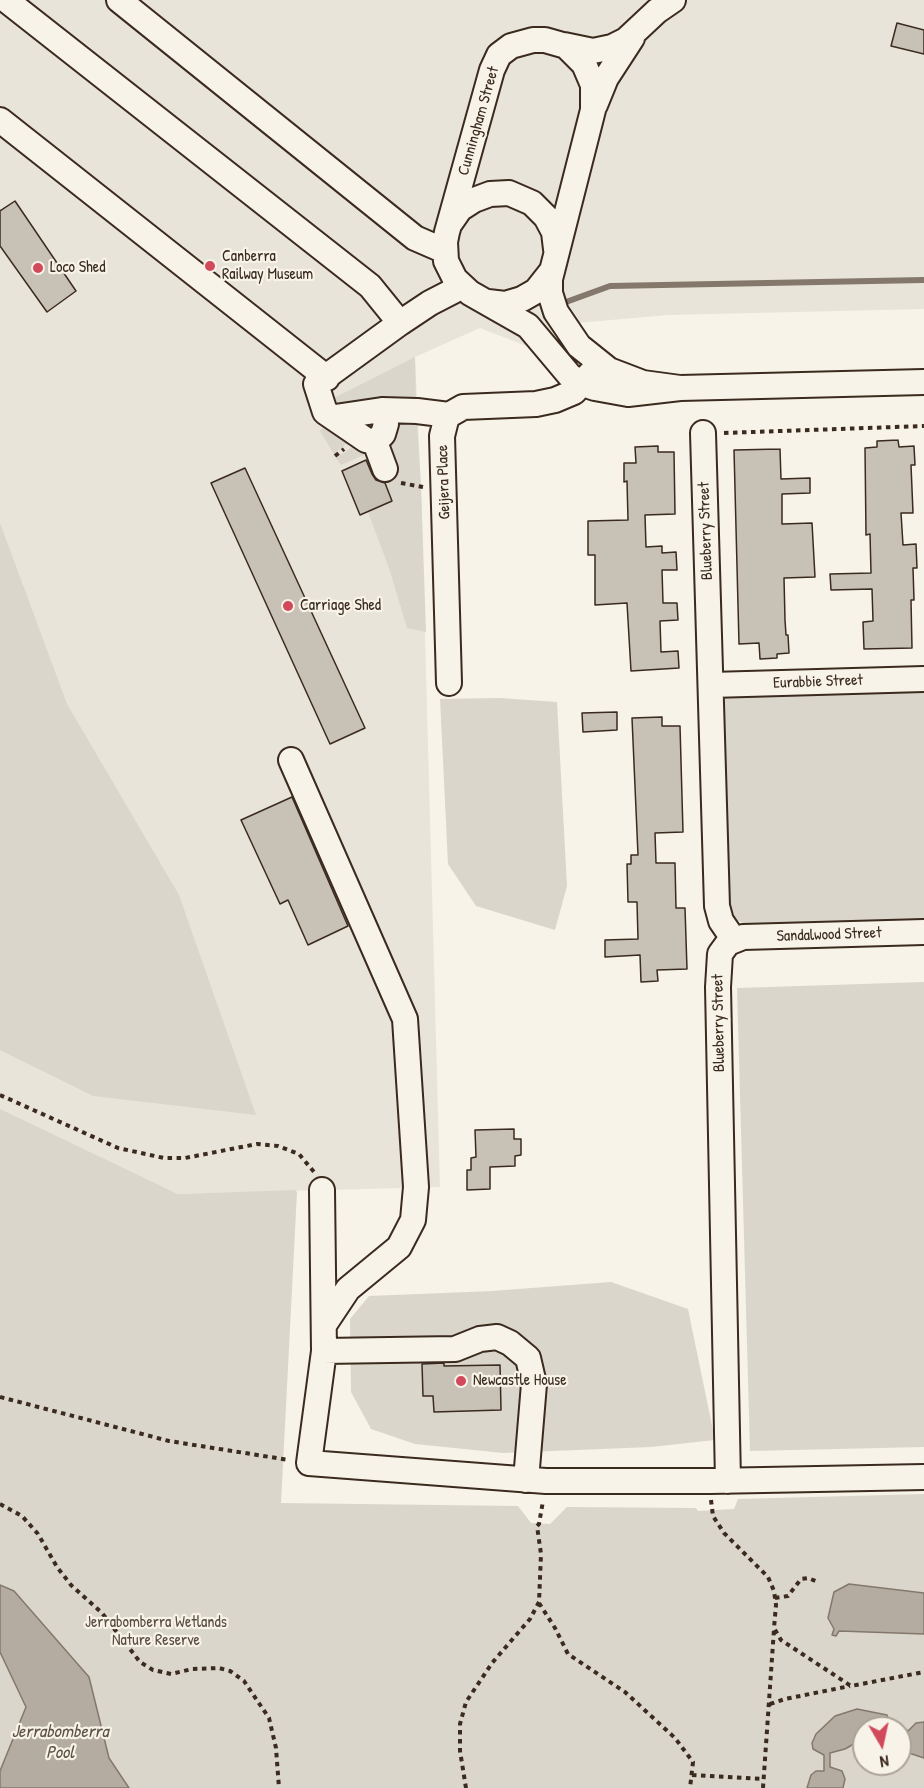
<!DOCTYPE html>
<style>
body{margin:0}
#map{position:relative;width:924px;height:1788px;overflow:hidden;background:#f7f3e8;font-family:"Patrick Hand",sans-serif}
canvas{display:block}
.north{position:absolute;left:852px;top:1716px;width:60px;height:60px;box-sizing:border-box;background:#f7f3e8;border:2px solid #aca397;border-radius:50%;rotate:171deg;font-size:16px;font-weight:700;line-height:24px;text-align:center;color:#3b2a1e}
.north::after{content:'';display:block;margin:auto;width:21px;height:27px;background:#d1495b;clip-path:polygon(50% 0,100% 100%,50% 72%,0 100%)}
</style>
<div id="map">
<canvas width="924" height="1788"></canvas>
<div class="north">N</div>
</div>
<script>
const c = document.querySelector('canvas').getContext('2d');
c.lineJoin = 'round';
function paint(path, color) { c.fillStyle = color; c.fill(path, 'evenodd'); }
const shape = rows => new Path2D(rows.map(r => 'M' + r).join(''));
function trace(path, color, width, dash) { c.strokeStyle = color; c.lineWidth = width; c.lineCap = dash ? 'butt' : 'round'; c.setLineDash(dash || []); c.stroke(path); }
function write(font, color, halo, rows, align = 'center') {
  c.font = font + ' "Patrick Hand",sans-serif'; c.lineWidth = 4.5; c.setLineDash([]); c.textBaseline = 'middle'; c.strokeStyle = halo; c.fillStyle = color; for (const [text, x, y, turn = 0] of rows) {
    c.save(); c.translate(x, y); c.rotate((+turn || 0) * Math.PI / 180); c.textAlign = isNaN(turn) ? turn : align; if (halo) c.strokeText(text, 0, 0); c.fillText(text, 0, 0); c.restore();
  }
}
paint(shape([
 [0,0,924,0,924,309,668,315,577,323,534,349,480,328,415,357,421,487,440,1187,178,1194,0,1110]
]), '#e9e4d9');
paint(shape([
 [415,357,416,404,337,411,333,402,336,397],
 [417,421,421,487,426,632,407,628,389,568,368,512,392,501,380,472,386,454,391,429,398,424],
 [324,426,345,433,353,438,334,454,320,431],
 [363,440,373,451,341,465,336,458],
 [0,523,67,704,179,895,256,1115,93,1096,0,1050],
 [924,688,924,920,747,925,733,918,728,911,722,706,724,698,728,694],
 [500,698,557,702,567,886,555,930,476,906,448,864,440,699],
 [924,982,924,1447,750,1451,737,988],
 [0,1109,178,1194,295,1190,297,1192,281,1503,518,1506,531,1523,550,1524,567,1507,696,1508,698,1511,734,1509,738,1499,924,1494,924,1788,0,1788],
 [864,1728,900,1728,900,1764,864,1764],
 [611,1282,688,1309,715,1440,651,1447,503,1453,415,1444,371,1429,351,1392,350,1319,369,1296,492,1291]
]), '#dbd6cb');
const water = shape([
 [849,1584,924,1593,924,1634,839,1631,836,1636,832,1635,834,1629,828,1618,834,1592,849,1584],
 [0,1585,14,1591,89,1677,109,1758,129,1788,0,1788,0,1771,26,1707,0,1652,0,1585],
 [857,1709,887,1715,889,1721,908,1731,916,1723,924,1722,924,1758,900,1750,902,1738,900,1737,900,1728,864,1728,864,1738,845,1749,830,1753,830,1767,842,1771,845,1779,843,1788,807,1788,811,1775,816,1771,824,1771,824,1755,813,1749,812,1743,816,1734,835,1716,857,1709]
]);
paint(water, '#b4aca0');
trace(water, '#84786c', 1.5);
trace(shape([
 [566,302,610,286,924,280]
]), '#84786c', 6);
const building = shape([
 [897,23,924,30,924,54,891,46,897,23],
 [15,201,76,291,47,312,0,246,0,211,15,201],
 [898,440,899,447,914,446,915,465,911,465,913,513,901,513,903,545,916,544,917,568,913,568,914,600,911,600,912,648,864,649,863,622,873,621,872,589,831,590,830,574,871,573,870,534,866,535,865,448,877,447,877,441,898,440],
 [658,446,658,452,674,452,675,514,645,515,646,547,662,546,662,553,676,552,677,570,662,570,663,603,677,603,678,620,660,621,661,652,678,651,679,668,631,671,627,603,595,605,595,555,588,555,588,521,628,520,627,481,624,482,624,463,636,463,635,447,658,446],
 [780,449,781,479,810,478,810,493,782,494,782,524,812,523,815,577,784,578,785,620,786,635,788,635,789,653,777,654,777,658,760,659,759,643,739,644,734,450,780,449],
 [366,460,372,474,376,480,385,483,392,501,360,515,342,471,366,460],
 [245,468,365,728,330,744,211,483,245,468],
 [617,712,617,730,583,732,582,713,617,712],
 [662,717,662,726,680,726,683,832,655,833,656,863,675,863,676,908,685,908,687,969,657,970,658,981,641,982,640,955,605,957,605,940,638,939,637,902,628,902,627,864,631,864,631,855,638,855,632,718,662,717],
 [292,797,348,926,308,945,288,900,280,904,241,820,292,797],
 [514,1129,514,1139,521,1139,521,1155,515,1156,515,1166,490,1167,490,1189,467,1190,467,1170,471,1170,471,1158,476,1157,475,1130,514,1129],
 [444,1363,444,1366,500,1365,501,1410,434,1412,433,1396,423,1396,422,1364,444,1363]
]);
paint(building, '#c8c1b6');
trace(building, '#3b2a1e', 1.5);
const minor = shape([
 [6,0,370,286,400,323,316,384,325,412,366,440,375,442,385,469],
 [119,0,415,238,445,251],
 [564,45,593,51,612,47,626,40,657,11,673,0],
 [595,105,606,78,632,38],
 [0,120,327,378],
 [451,222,460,209,474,200,490,194,509,193,532,203,546,217,554,232,556,249],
 [488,302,505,304,522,299,536,291,551,272],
 [400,323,430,303,461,287],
 [680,388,643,383,609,370,579,346,556,312,550,293,550,279,593,110,593,85,584,64,566,46,545,40,533,40,511,46,499,55,492,70,447,232,445,242,446,261,455,279,470,293,528,326,570,376,583,384,595,388,628,394,680,388,924,382],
 [382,410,417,411,449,415],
 [335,417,382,410,386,424,383,434,375,442],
 [703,433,717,906,721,921,734,940],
 [449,683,442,436,446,420,449,415,463,407,536,404,555,400,574,392,590,374],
 [711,685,924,679],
 [291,760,405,1019,416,1187,413,1220,399,1247,348,1289,324,1325],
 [322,1190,324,1351,309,1463,546,1481,710,1481,924,1477],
 [324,1351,455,1349,480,1339,497,1337,510,1343,528,1358,534,1384,526,1480],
 [728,1481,718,987,720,954,728,943,743,937,924,932]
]);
trace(minor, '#3b2a1e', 28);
trace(shape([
 [724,433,924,426],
 [335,456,344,449],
 [401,483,423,487],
 [0,1095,118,1148,164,1158,185,1158,257,1144,278,1146,299,1154,314,1172],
 [0,1397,169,1441,289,1460],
 [711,1500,713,1516,724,1533,768,1577,774,1591,776,1605,774,1628,781,1640,851,1686,924,1672],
 [0,1504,22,1516,38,1534,57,1567,71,1585,102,1613,140,1662,153,1670,171,1674,192,1669,219,1668,230,1671,244,1681,269,1718,276,1748,279,1788],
 [775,1598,788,1596,801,1579,808,1578,818,1582],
 [539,1603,555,1628,568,1654,625,1692,675,1738,693,1762,690,1788],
 [770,1704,785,1699,850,1686],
 [692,1775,763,1779],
 [466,1788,460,1751,460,1724,466,1702,492,1663,530,1619,539,1602,541,1554,537,1526,539,1524,543,1501],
 [763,1788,774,1629]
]), '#3b2a1e', 4, [4.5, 4.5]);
trace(minor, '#f7f3e8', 24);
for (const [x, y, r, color] of [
 [210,266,6,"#d1495b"],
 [38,268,6,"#d1495b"],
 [288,606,6,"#d1495b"],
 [461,1381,6,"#d1495b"]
]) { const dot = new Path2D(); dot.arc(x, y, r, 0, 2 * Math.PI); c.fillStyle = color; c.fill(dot); trace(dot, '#f7f3e8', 2); }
write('16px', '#3b2a1e', '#f7f3e8', [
 ["Cunningham Street",479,121,-74],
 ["Geijera Place",444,482,-92],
 ["Blueberry Street",706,531,-92],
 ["Eurabbie Street",818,682,-2],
 ["Sandalwood Street",829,935,-2],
 ["Blueberry Street",719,1023,-91]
]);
write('16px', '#3b2a1e', '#f7f3e8', [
 ["Canberra",222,257],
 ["Railway Museum",222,275],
 ["Loco Shed",50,268],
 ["Carriage Shed",300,606],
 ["Newcastle House",473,1381]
], 'left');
write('16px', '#5b4c41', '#f7f3e8', [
 ["Jerrabomberra Wetlands",156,1623],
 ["Nature Reserve",156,1641]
]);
write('italic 18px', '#5f5145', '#f7f3e8', [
 ["Jerrabomberra",60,1732],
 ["Pool",60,1753]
]);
</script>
